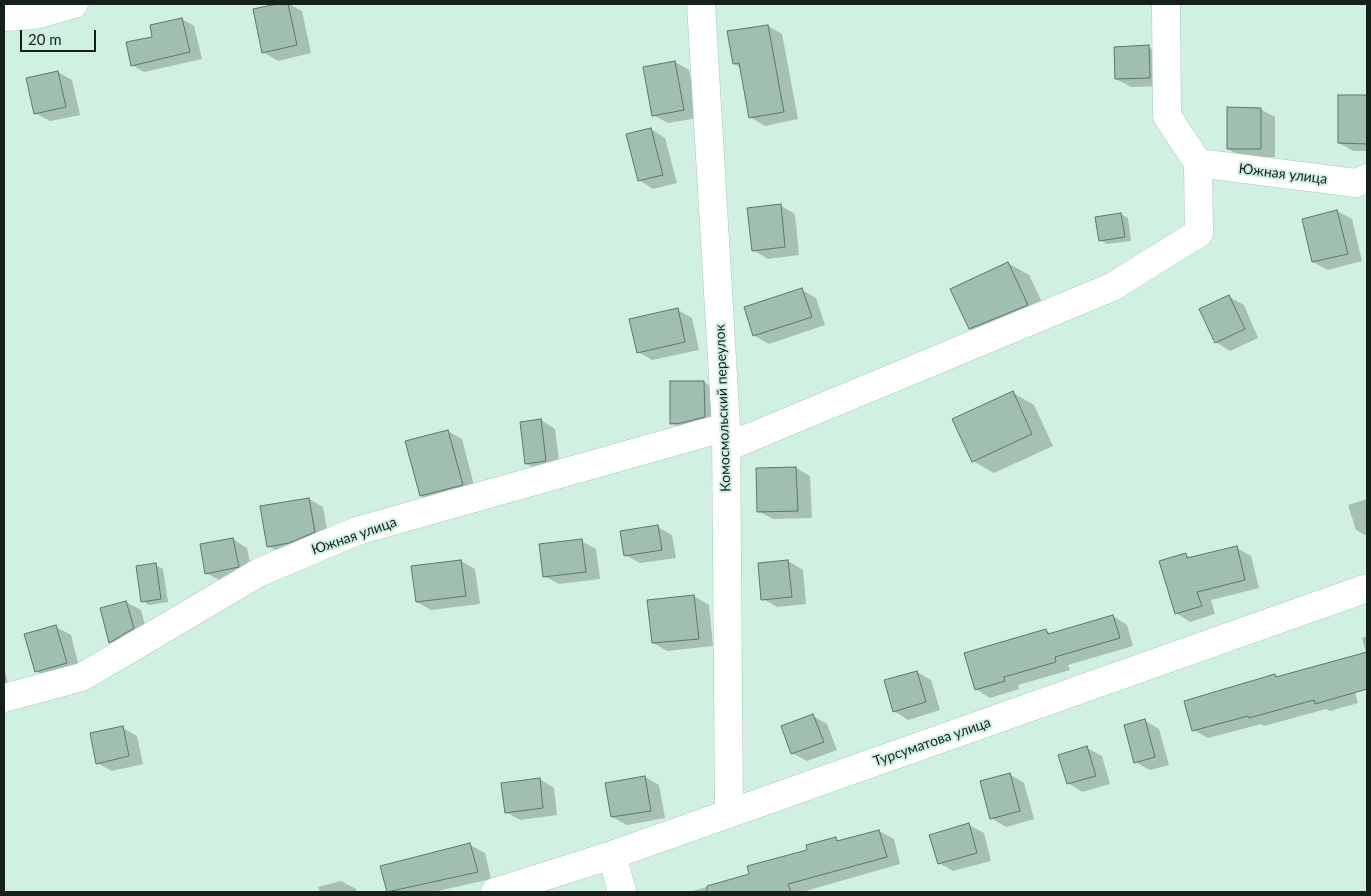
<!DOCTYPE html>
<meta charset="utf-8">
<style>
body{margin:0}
#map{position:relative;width:1371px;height:896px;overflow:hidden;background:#d0f0e1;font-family:Lato,sans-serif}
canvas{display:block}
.frame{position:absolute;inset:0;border:5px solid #15201b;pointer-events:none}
.scale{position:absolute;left:20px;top:30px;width:76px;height:22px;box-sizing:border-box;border:2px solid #15201b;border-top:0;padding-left:6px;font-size:15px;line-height:18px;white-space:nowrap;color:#15201b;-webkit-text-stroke:4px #d0f0e1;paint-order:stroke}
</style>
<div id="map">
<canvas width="1371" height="896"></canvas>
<div class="frame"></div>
<div class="scale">20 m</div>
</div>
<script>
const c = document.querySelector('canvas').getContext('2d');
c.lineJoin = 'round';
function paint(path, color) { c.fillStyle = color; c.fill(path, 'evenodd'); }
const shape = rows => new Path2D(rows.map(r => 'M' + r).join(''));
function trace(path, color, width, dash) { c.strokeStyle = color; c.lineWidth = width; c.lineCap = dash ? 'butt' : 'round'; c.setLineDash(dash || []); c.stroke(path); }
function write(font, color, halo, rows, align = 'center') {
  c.font = font + ' Lato,sans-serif'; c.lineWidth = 4; c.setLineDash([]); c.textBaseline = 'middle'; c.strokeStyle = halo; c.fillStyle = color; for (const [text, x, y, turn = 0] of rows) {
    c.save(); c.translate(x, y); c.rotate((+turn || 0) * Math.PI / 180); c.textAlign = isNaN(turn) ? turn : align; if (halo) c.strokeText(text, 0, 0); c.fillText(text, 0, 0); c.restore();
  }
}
paint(shape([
 [283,4,289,4,302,11,311,53,278,61,263,52,254,10],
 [182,19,194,26,202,59,144,72,132,65],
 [768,26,782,34,798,119,765,126,750,117,741,68,734,64],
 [1148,47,1163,55,1164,86,1131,87,1116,79],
 [675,62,689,70,698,118,668,123,653,115],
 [58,72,72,80,80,115,50,121,35,113],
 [1340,96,1367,97,1367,151,1353,151,1339,143],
 [1260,109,1275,117,1275,157,1242,157,1228,149],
 [651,129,665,138,677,183,653,189,639,180],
 [780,205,795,214,799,255,768,259,753,250],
 [1337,211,1352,219,1362,261,1328,270,1313,262],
 [1121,214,1128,218,1131,241,1107,244,1100,240],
 [1008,263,1029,275,1049,317,991,341,970,329,951,290],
 [802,290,816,298,825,325,769,344,755,336,745,308],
 [1229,297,1244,305,1258,338,1230,351,1216,342],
 [678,310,692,318,699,350,652,360,638,352],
 [671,382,704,382,718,391,719,425,686,431,671,423],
 [1013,393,1034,405,1053,446,994,473,973,461],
 [541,420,555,429,560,469,541,472,527,464],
 [448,431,462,439,476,493,435,504,421,496],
 [796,468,810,476,812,518,773,519,758,511],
 [309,499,323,507,329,540,282,554,268,546],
 [1367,499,1367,536,1356,530,1348,505],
 [658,527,672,535,676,558,640,563,625,555],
 [233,539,247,548,252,574,221,581,206,573],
 [581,541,596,549,600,579,559,584,544,576],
 [1237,548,1251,556,1259,588,1211,600,1215,614,1190,622,1176,613,1186,555,1192,558],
 [461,561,475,569,480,604,431,610,417,602],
 [788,561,803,570,806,604,777,607,763,599,759,564],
 [156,565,163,569,168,602,149,605,143,601],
 [694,596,709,605,713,646,667,651,653,643,648,601],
 [126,602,141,610,148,637,125,650,110,642,102,609],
 [1113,616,1127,625,1133,646,1068,665,1070,670,1018,685,1019,689,990,698,976,689,1046,631,1052,634],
 [56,627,71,635,80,671,50,679,36,671],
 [1367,636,1367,657,1362,638],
 [4,666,10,694,4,701],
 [1349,670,1358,703,1330,711,1326,709,1264,726,1261,724,1208,738,1193,730,1275,675,1279,677],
 [917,672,931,680,940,710,908,720,894,711],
 [813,716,827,724,837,750,807,761,792,753],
 [1144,720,1159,729,1169,765,1150,770,1135,762],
 [123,728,137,736,143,764,112,771,97,763],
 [1087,748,1102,756,1110,784,1082,792,1068,783],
 [1009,774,1024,783,1034,819,1006,827,991,818],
 [645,777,659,785,665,818,627,825,612,817],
 [540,779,554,788,557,815,520,820,506,812],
 [969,825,984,833,991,861,953,871,939,863],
 [879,831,894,839,900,864,802,892,689,892,751,875,835,838,841,842],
 [470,845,485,853,491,879,433,892,388,891],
 [341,881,356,889,357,892,320,892,318,887]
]), '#0003');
const building = shape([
 [277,4,288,4,297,45,262,53,253,9,277,4],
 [182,18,190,52,131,66,126,42,152,37,150,25,182,18],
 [768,25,784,112,749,118,739,63,733,64,727,31,768,25],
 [1149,45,1150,78,1115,79,1114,47,1149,45],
 [675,61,684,110,652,116,643,67,675,61],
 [58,71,66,107,34,114,26,78,58,71],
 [1338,95,1367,95,1367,144,1338,143,1338,95],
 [1227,107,1261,108,1261,149,1227,149,1227,107],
 [651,128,663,175,638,181,626,134,651,128],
 [781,204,785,247,752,251,747,208,781,204],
 [1337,210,1348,254,1312,262,1302,219,1337,210],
 [1121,213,1125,237,1099,241,1095,217,1121,213],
 [1008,262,1028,305,969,329,950,289,1008,262],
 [802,288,812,317,753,336,744,307,802,288],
 [1229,295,1245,329,1215,343,1199,309,1229,295],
 [678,308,685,342,637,353,629,319,678,308],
 [670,381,704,381,705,417,681,423,670,424,670,381],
 [1013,391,1032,434,972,462,952,419,1013,391],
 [541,419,546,461,525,464,520,422,541,419],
 [448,430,463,485,420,496,405,441,448,430],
 [796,467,798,511,757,512,756,468,796,467],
 [309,498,315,532,289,543,267,547,260,506,309,498],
 [658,525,662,550,624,556,620,531,658,525],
 [233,538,239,567,205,574,200,544,233,538],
 [582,539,586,572,543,577,539,544,582,539],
 [1237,546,1245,580,1197,592,1202,606,1175,614,1159,561,1186,553,1187,558,1237,546],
 [461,560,466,596,416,602,411,566,461,560],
 [788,560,792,597,761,600,758,563,788,560],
 [156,563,161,599,141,602,136,566,156,563],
 [694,595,699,639,652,643,647,600,694,595],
 [126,601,134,628,109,643,100,608,126,601],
 [1113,615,1120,638,1055,657,1056,662,1004,677,1005,681,975,690,964,653,1046,629,1048,634,1113,615],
 [56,625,67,663,35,672,24,634,56,625],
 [1367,652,1367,689,1315,704,1314,700,1249,718,1248,716,1192,731,1184,701,1275,674,1276,677,1367,652],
 [917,671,926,702,893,712,884,680,917,671],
 [813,714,824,742,791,754,781,726,813,714],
 [1145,719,1155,757,1134,763,1124,725,1145,719],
 [123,726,129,756,96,764,90,733,123,726],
 [1087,746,1096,776,1067,784,1058,755,1087,746],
 [1010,773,1020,811,990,819,980,781,1010,773],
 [645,776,651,811,611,817,605,783,645,776],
 [540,778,543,808,505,813,501,783,540,778],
 [969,823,977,853,938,864,929,835,969,823],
 [879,830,887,857,788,884,791,892,707,892,707,886,749,874,747,866,807,850,806,845,836,837,837,841,879,830],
 [470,843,478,872,387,892,380,866,470,843]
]);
paint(building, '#a1bfb1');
trace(building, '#5b786b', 1);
const minor = shape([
 [701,4,726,427,729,814],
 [4,17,35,15,74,4],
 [1198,163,1356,183,1367,178],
 [727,447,1112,287,1199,233,1198,163,1167,116,1166,4],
 [4,698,82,677,260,572,357,531,726,427],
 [612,855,622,892],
 [495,892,612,855,1367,588]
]);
trace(minor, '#aac9ba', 29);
trace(minor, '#fff', 28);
write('14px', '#15201b', '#d0f0e1', [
 ["Южная улица",1283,174,7],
 ["Комосмольский переулок",723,408,-92],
 ["Южная улица",354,536,-19],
 ["Турсуматова улица",932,742,-19]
]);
</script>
